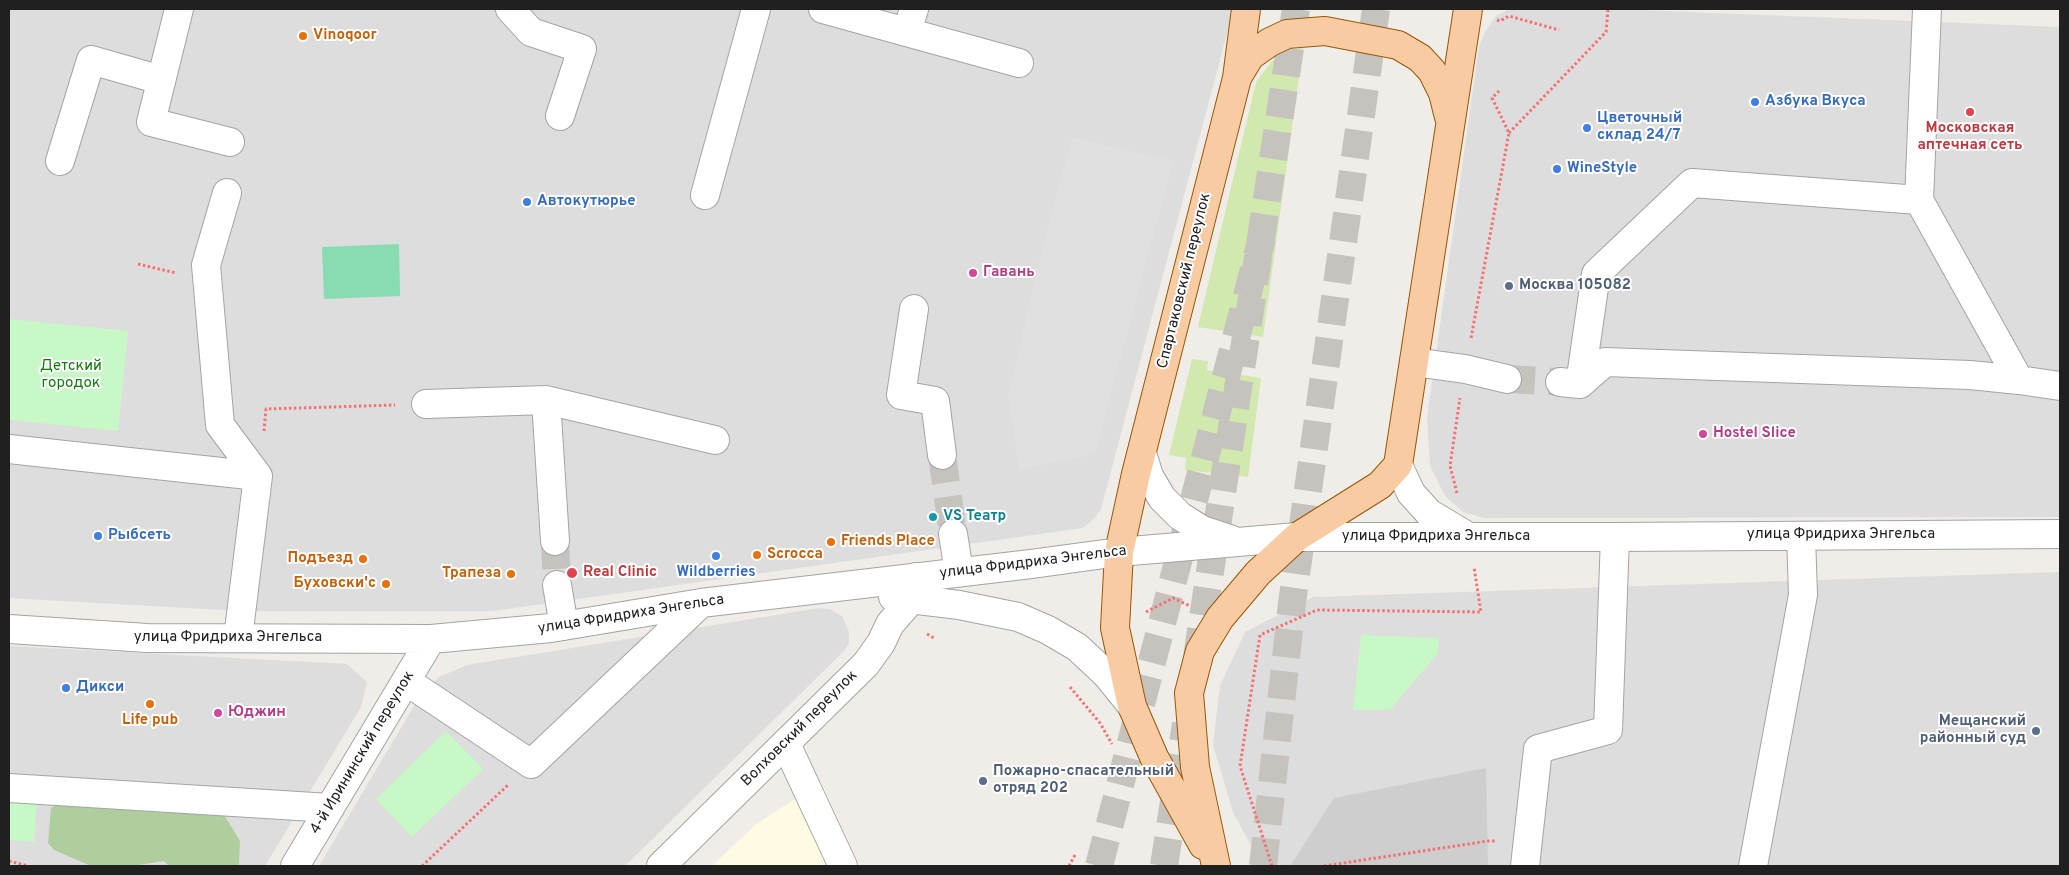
<!DOCTYPE html>
<meta charset="utf-8">
<style>
body{margin:0}
#map{position:relative;width:2069px;height:875px;overflow:hidden;background:#f0ece7;font-family:Overpass,sans-serif}
canvas{display:block}
.frame{position:absolute;inset:0;border:10px solid #202020;pointer-events:none}
</style>
<div id="map">
<canvas width="2069" height="875"></canvas>
<div class="frame"></div>
</div>
<script>
const c = document.querySelector('canvas').getContext('2d');
c.lineJoin = 'round';
function paint(path, color) { c.fillStyle = color; c.fill(path, 'evenodd'); }
const shape = rows => new Path2D(rows.map(r => 'M' + r).join(''));
function trace(path, color, width, dash) { c.strokeStyle = color; c.lineWidth = width; c.lineCap = dash ? 'butt' : 'round'; c.setLineDash(dash || []); c.stroke(path); }
function write(font, color, halo, rows, align = 'center') {
  c.font = font + ' Overpass,sans-serif'; c.lineWidth = 4; c.setLineDash([]); c.textBaseline = 'middle'; c.strokeStyle = halo; c.fillStyle = color; for (const [text, x, y, turn = 0] of rows) {
    c.save(); c.translate(x, y); c.rotate((+turn || 0) * Math.PI / 180); c.textAlign = isNaN(turn) ? turn : align; if (halo) c.strokeText(text, 0, 0); c.fillText(text, 0, 0); c.restore();
  }
}
paint(shape([
 [9,9,1230,9,1230,22,1101,509,1094,519,1083,528,493,611,241,611,9,598],
 [1509,9,1616,9,2060,27,2060,517,1484,518,1463,512,1445,496,1430,466,1427,418,1479,46,1485,32,1496,16],
 [2060,572,2060,866,1262,866,1233,812,1213,745,1220,686,1245,632,1313,597],
 [819,608,829,609,842,616,849,632,849,643,844,651,625,866,319,866,418,699,439,677,467,665],
 [9,646,347,664,367,682,361,707,265,866,9,866]
]), '#dedddd');
paint(shape([
 [821,782,860,866,712,866,755,825]
]), '#fefbe2');
paint(shape([
 [1486,768,1488,866,1290,866,1334,798]
]), '#cecece');
paint(shape([
 [1303,48,1263,337,1198,327,1256,82,1272,61,1294,49],
 [1192,359,1208,361,1207,370,1261,378,1248,477,1185,470,1186,458,1169,455]
]), '#d1e8af');
paint(shape([
 [72,795,151,812,223,813,240,841,239,866,169,866,164,861,132,866,91,866,54,850,48,843,51,808]
]), '#b0ce9d');
paint(shape([
 [9,319,128,331,118,431,9,420],
 [1361,635,1439,638,1438,653,1390,710,1353,710],
 [446,731,483,769,412,837,376,799],
 [9,799,37,801,34,842,9,840]
]), '#c7f8c6');
paint(shape([
 [399,244,400,296,324,299,322,247]
]), '#87dcb2');
paint(shape([
 [1072,137,1173,161,1095,454,1019,470,1008,395,1046,235]
]), '#e0e0e0');
trace(shape([
 [1507,379,1560,382],
 [942,455,953,534],
 [555,541,557,585],
 [1099,866,1262,238]
]), '#c6c3bf', 28, [28, 14]);
trace(shape([
 [1197,657,1296,9],
 [1164,866,1186,724],
 [1263,866,1292,603,1376,9]
]), '#c6c3bf', 28, [28, 14]);
const minor = shape([
 [179,9,151,122,230,142],
 [510,9,531,32,582,49,560,116],
 [823,9,1019,63],
 [1927,9,1919,200,2019,380,2060,386],
 [907,32,914,9],
 [60,161,91,60,161,80],
 [227,193,206,265,220,425,258,476,238,638],
 [705,195,756,9],
 [914,309,901,395,935,401,942,455],
 [1414,362,1465,369,1507,379],
 [1560,382,1580,384,1596,274,1692,183,1919,200],
 [1580,384,1605,362,1970,375,2019,380],
 [546,400,555,541],
 [426,404,546,400,715,440],
 [9,449,258,476],
 [1142,453,1149,476,1162,498,1180,516,1202,530,1230,539],
 [1398,465,1411,493,1429,513,1469,537],
 [953,534,959,572],
 [557,585,564,626],
 [893,597,959,605,1018,617,1048,630,1077,647,1106,674,1132,706],
 [9,629,147,638,431,639,551,628,701,603,1031,564,1119,552,1297,537,1615,537,2060,534],
 [406,681,531,764,701,603],
 [786,744,843,866],
 [9,788,330,808],
 [295,866,431,639],
 [661,866,866,664,881,643,890,624,911,600,916,577],
 [1525,866,1538,749,1608,730,1615,537],
 [1753,866,1803,595,1801,536]
]);
const major = shape([
 [1238,76,1250,56,1270,42,1287,34,1325,31,1398,45,1420,58,1432,71,1443,93,1449,117],
 [1203,845,1154,757,1132,706,1115,628,1119,552,1136,474,1237,78,1246,9],
 [1216,866,1195,767,1189,693,1200,651,1220,618,1258,573,1297,537,1380,485,1398,465,1468,9]
]);
trace(minor, '#a4a4a4', 30);
trace(major, '#975705', 30);
trace(shape([
 [1497,20,1500,21,1509,16,1559,30],
 [1509,133,1606,32,1608,9],
 [138,264,176,273],
 [1471,338,1509,133,1492,98,1499,91],
 [264,431,266,409,395,405],
 [1457,493,1450,466,1460,398],
 [1146,612,1173,598,1190,606],
 [927,634,934,638],
 [1070,687,1100,723,1112,744],
 [9,861,28,866],
 [422,866,508,785],
 [1069,866,1075,855],
 [1272,866,1240,766,1260,635,1317,610,1481,612,1474,567],
 [1324,866,1488,841,1497,841]
]), '#f57273', 3, [2.5, 2.5]);
trace(minor, '#fff', 28);
trace(major, '#f9cba3', 28);
for (const [x, y, r, color] of [
 [303,36,5,"#e8710a"],
 [1755,102,5,"#3f7fe0"],
 [1970,112,5,"#e0444e"],
 [1587,128,5,"#3f7fe0"],
 [1557,169,5,"#3f7fe0"],
 [527,202,5,"#3f7fe0"],
 [973,273,5,"#d1479c"],
 [1509,286,5,"#5c6f8a"],
 [1703,434,5,"#d1479c"],
 [933,517,5,"#0f9aa8"],
 [98,536,5,"#3f7fe0"],
 [831,542,5,"#e8710a"],
 [757,555,5,"#e8710a"],
 [716,556,5,"#3f7fe0"],
 [363,559,5,"#e8710a"],
 [572,573,6,"#e0444e"],
 [511,574,5,"#e8710a"],
 [386,584,5,"#e8710a"],
 [66,688,5,"#3f7fe0"],
 [150,704,5,"#e8710a"],
 [218,713,5,"#d1479c"],
 [2036,731,5,"#5c6f8a"],
 [983,781,5,"#5c6f8a"]
]) { const dot = new Path2D(); dot.arc(x, y, r, 0, 2 * Math.PI); c.fillStyle = color; c.fill(dot); trace(dot, '#fff', 2); }
write('bold 15px', '#c56008', '#fff', [
 ["Vinoqoor",313,36],
 ["Friends Place",841,542],
 ["Scrocca",767,555],
 ["Подъезд",353,559,"right"],
 ["Трапеза",501,574,"right"],
 ["Буховски'с",376,584,"right"],
 ["Life pub",150,721,"center"]
], 'left');
write('bold 15px', '#366cbe', '#fff', [
 ["Азбука Вкуса",1765,102],
 ["Цветочный",1597,119],
 ["склад 24/7",1597,136],
 ["WineStyle",1567,169],
 ["Автокутюрье",537,202],
 ["Рыбсеть",108,536],
 ["Wildberries",716,573,"center"],
 ["Дикси",76,688]
], 'left');
write('bold 15px', '#be3a42', '#fff', [
 ["Московская",1970,129],
 ["аптечная сеть",1970,146],
 ["Real Clinic",583,573,"left"]
]);
write('bold 15px', '#b23c85', '#fff', [
 ["Гавань",983,273],
 ["Hostel Slice",1713,434],
 ["Юджин",228,713]
], 'left');
write('15px', '#202020', '#fff', [
 ["Спартаковский переулок",1185,281,-76],
 ["улица Фридриха Энгельса",1841,535],
 ["улица Фридриха Энгельса",1436,537],
 ["улица Фридриха Энгельса",1033,563,-7],
 ["улица Фридриха Энгельса",631,615,-9],
 ["улица Фридриха Энгельса",228,638],
 ["Волховский переулок",800,729,-45],
 ["4-й Ирининский переулок",363,753,-59]
]);
write('bold 15px', '#4e5e75', '#fff', [
 ["Москва 105082",1519,286],
 ["Мещанский",2026,722,"right"],
 ["районный суд",2026,739,"right"],
 ["Пожарно-спасательный",993,772],
 ["отряд 202",993,789]
], 'left');
write('15px', '#127c0f', '#fff', [
 ["Детский",71,367],
 ["городок",71,384]
]);
write('bold 15px', '#0d838f', '#fff', [
 ["VS Театр",943,517]
], 'left');
</script>
